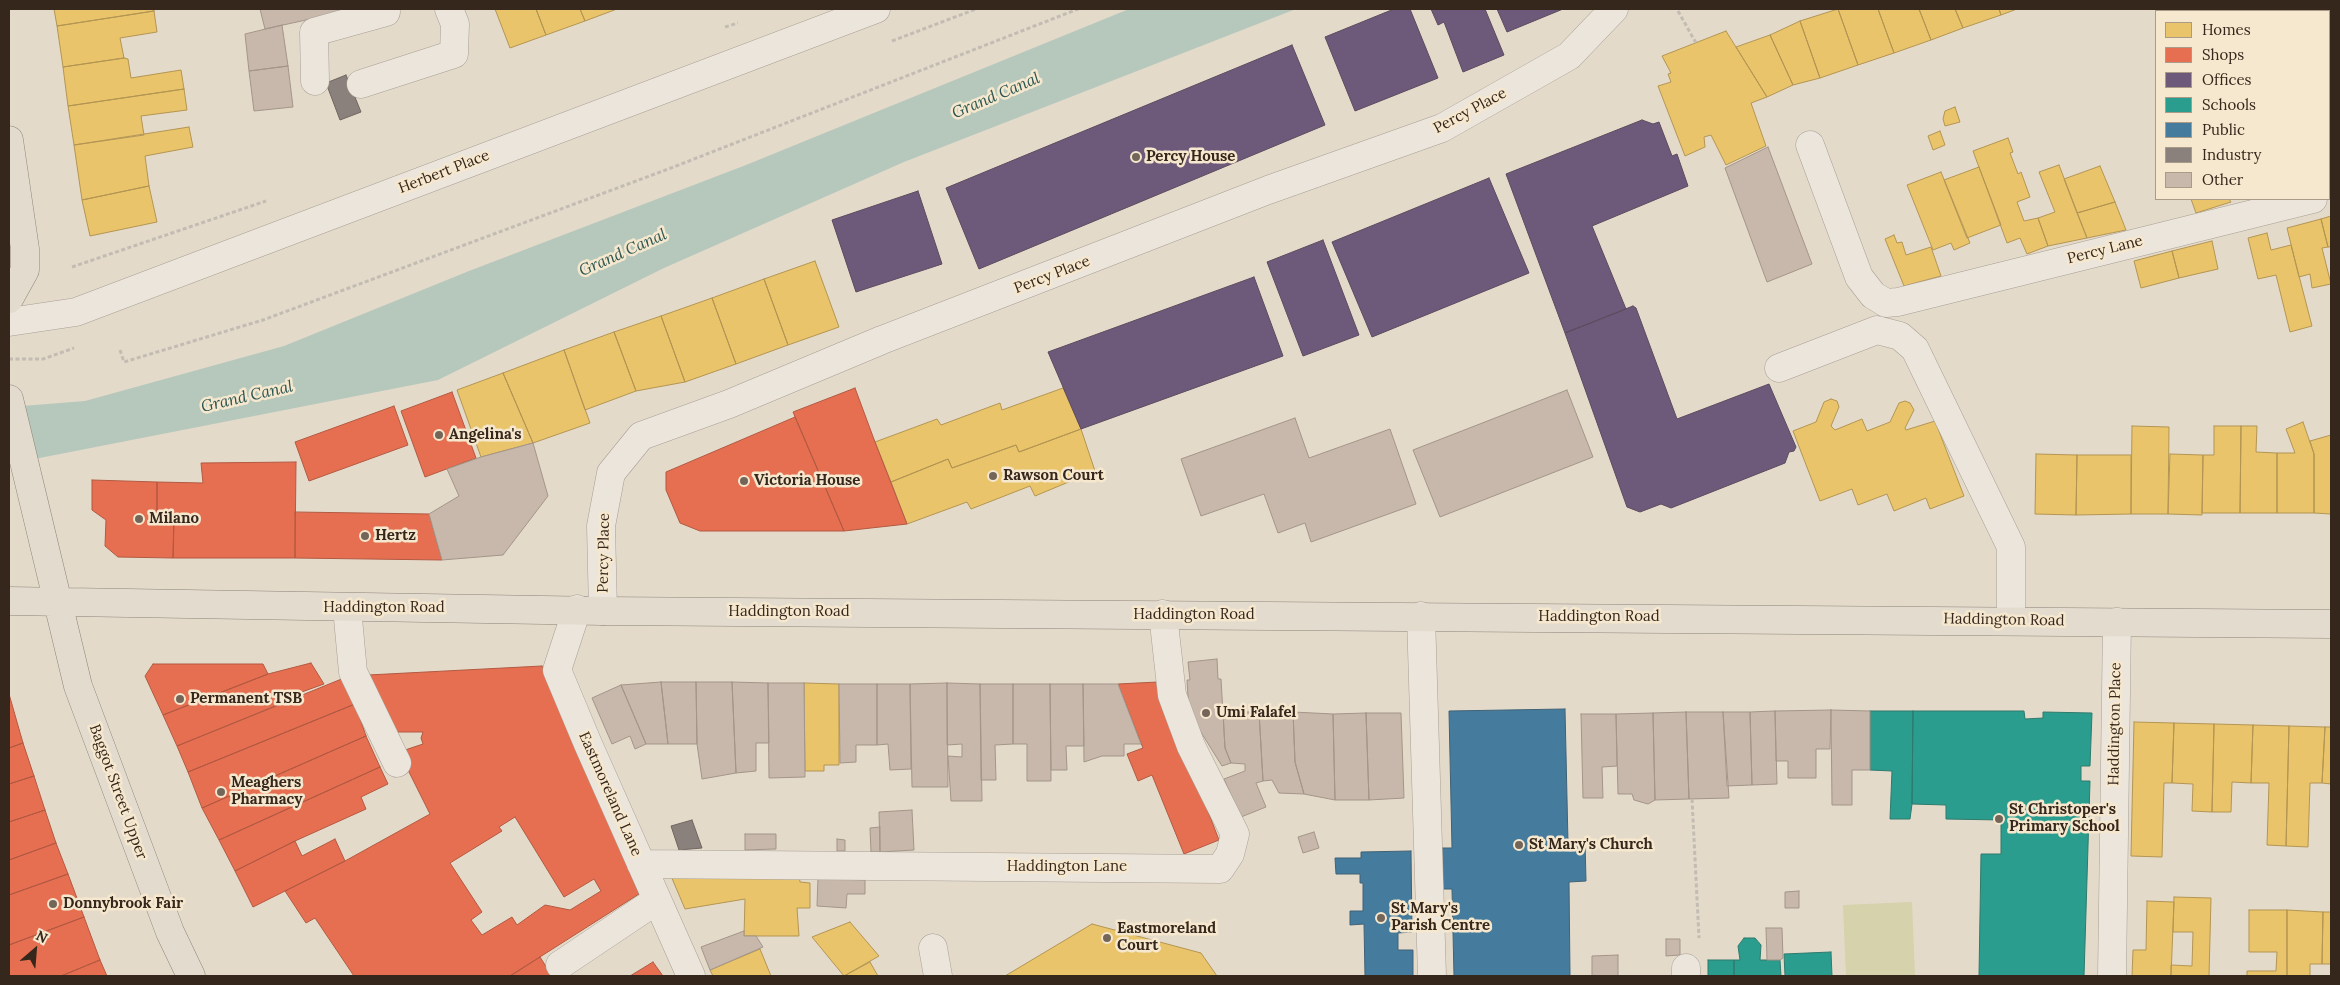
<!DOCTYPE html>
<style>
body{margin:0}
#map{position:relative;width:2340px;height:985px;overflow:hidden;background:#e4daca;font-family:Lora,serif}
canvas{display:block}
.frame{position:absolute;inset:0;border:10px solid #36271c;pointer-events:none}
.legend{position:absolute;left:2155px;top:10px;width:175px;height:190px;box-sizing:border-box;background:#f6e8ce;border:1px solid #a99b87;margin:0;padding:6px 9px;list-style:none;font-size:15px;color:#36271c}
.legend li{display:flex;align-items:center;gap:10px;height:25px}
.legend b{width:25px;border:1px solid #a99b87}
.north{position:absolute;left:10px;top:925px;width:50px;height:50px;-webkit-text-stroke:4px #f6e8ce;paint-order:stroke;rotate:27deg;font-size:14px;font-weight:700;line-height:20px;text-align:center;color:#36271c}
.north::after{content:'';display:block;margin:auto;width:18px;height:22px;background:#36271c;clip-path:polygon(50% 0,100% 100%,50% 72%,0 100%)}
</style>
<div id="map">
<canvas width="2340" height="985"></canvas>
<div class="frame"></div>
<ul class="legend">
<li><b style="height:14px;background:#e9c46a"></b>Homes</li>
<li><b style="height:14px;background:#e76f51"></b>Shops</li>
<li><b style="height:14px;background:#6d597a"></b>Offices</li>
<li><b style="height:14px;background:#2a9d8f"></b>Schools</li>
<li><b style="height:14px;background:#457b9d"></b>Public</li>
<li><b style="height:14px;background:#8a817c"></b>Industry</li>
<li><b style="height:14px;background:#c7b8ab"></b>Other</li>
</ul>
<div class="north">N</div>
</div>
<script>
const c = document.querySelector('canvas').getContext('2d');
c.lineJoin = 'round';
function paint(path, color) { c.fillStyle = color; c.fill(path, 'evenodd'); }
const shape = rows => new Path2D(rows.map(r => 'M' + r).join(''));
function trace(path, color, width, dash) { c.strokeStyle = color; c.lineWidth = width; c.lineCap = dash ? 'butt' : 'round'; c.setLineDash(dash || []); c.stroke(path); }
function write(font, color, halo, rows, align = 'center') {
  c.font = font + ' Lora,serif'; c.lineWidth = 5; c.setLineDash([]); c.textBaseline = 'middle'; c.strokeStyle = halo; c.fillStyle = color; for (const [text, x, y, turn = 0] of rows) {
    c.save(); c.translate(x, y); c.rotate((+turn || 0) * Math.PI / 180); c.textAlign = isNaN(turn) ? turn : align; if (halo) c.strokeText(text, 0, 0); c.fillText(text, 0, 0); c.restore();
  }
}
paint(shape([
 [1912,902,1915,976,1846,976,1843,905]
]), '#d5d2ac');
paint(shape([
 [1129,9,1296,9,904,162,664,268,438,380,9,464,9,407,85,401,284,346,469,271,746,165]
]), '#b6c8bc');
const homes = shape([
 [54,9,154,9,154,11,57,26,54,9],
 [495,9,536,9,546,35,510,48,495,9],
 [536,9,580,9,585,21,546,35,536,9],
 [580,9,617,9,585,21,580,9],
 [1838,9,1878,9,1894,53,1858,65,1838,9],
 [1838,9,1858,65,1820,78,1800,21,1838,9],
 [1878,9,1919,9,1931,40,1894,53,1878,9],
 [1919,9,1955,9,1963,28,1931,40,1919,9],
 [1955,9,1999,9,2001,15,1963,28,1955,9],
 [1999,9,2017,9,2001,15,1999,9],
 [154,11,157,32,120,38,124,58,63,67,57,26,154,11],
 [1800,21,1820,78,1793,85,1770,35,1800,21],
 [1726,31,1767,97,1751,103,1766,146,1726,165,1711,135,1704,137,1705,147,1685,156,1658,86,1671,82,1668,74,1671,73,1662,56,1726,31],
 [1770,35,1793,85,1767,97,1736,47,1770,35],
 [124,58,128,59,131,78,181,70,184,89,68,106,63,67,124,58],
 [184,89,187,110,141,116,144,135,74,145,68,106,184,89],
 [1955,107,1960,122,1945,126,1943,119,1945,111,1955,107],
 [2331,108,2331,166,2329,157,2329,109,2331,108],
 [189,127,193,147,145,156,149,186,82,200,74,145,189,127],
 [1940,131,1945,145,1933,150,1928,136,1940,131],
 [2008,138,2013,152,2010,153,2018,174,2021,172,2030,197,2017,202,2024,221,2038,218,2048,246,2027,254,2020,238,2007,243,1973,151,2008,138],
 [2059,165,2087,238,2048,246,2038,218,2055,212,2039,172,2059,165],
 [2100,166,2115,202,2077,213,2064,179,2100,166],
 [1979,167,2001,225,1967,238,1944,180,1979,167],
 [1941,172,1970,243,1954,250,1951,243,1933,250,1907,185,1941,172],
 [149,186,157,222,90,236,82,200,149,186],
 [2191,199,2229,199,2231,202,2196,213,2191,199],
 [2115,202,2126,230,2087,238,2077,213,2115,202],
 [2331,216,2331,247,2328,247,2321,219,2331,216],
 [2321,219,2328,247,2322,248,2331,284,2312,288,2310,274,2299,277,2287,228,2321,219],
 [2267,233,2271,250,2291,245,2312,326,2290,332,2276,275,2258,279,2248,238,2267,233],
 [1894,235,1897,243,1902,242,1906,255,1931,247,1941,276,1904,286,1885,239,1894,235],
 [2212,241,2218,269,2179,278,2172,251,2212,241],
 [2172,251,2179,278,2141,288,2134,261,2172,251],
 [815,261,839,327,788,345,764,279,815,261],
 [764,279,788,345,736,364,712,298,764,279],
 [712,298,736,364,685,382,661,316,712,298],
 [661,316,685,382,636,391,614,332,661,316],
 [614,332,636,391,585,410,564,350,614,332],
 [564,350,590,423,533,443,503,373,564,350],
 [503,373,533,443,481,457,457,390,503,373],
 [1063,388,1081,429,1019,452,1016,445,952,468,948,459,891,482,875,442,937,419,941,425,1000,403,1002,410,1063,388],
 [1831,399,1837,401,1839,407,1831,426,1835,430,1862,419,1867,431,1890,422,1899,403,1905,401,1910,403,1914,410,1905,428,1906,430,1935,421,1964,496,1930,509,1926,498,1894,511,1887,494,1858,505,1852,489,1820,501,1793,431,1816,422,1824,402,1831,399],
 [2303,422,2314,454,2314,513,2277,513,2277,453,2295,453,2286,429,2303,422],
 [2132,426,2169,427,2168,514,2131,514,2132,426],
 [2214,426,2241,426,2240,513,2202,513,2203,455,2214,455,2214,426],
 [2241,426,2257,426,2256,452,2277,453,2277,513,2240,513,2241,426],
 [1081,429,1095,471,1035,496,1030,486,971,509,967,502,907,524,891,482,948,459,952,468,1016,445,1019,452,1081,429],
 [2331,435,2331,514,2314,513,2314,454,2310,441,2331,435],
 [2036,454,2077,455,2076,515,2035,514,2036,454],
 [2170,454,2203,455,2202,515,2168,514,2170,454],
 [2077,455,2131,455,2131,514,2076,515,2077,455],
 [804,683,839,684,839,765,824,765,824,771,805,771,804,683],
 [2134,722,2174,723,2172,783,2164,783,2162,857,2131,856,2134,722],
 [2174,723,2214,724,2212,812,2192,811,2193,784,2172,783,2174,723],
 [2214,724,2253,725,2251,783,2232,782,2231,812,2212,812,2214,724],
 [2253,725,2289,726,2286,846,2267,845,2269,783,2251,783,2253,725],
 [2289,726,2325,727,2322,783,2310,783,2308,847,2286,846,2289,726],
 [2325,727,2331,727,2331,784,2322,783,2325,727],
 [799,875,800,882,810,883,810,908,797,908,799,936,744,936,745,899,685,909,671,876,799,875],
 [2174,897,2211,898,2209,976,2171,976,2171,965,2192,966,2193,932,2173,932,2174,897],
 [2147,901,2174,902,2171,976,2132,976,2133,950,2146,950,2147,901],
 [2249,910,2287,910,2287,976,2247,976,2247,971,2276,971,2277,952,2249,952,2249,910],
 [2287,910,2323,912,2322,964,2310,964,2310,976,2287,976,2287,910],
 [2323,912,2331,912,2331,964,2322,964,2323,912],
 [850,922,879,956,844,976,812,937,850,922],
 [1092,924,1201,953,1217,976,1005,976,1092,924],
 [760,949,771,976,713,976,710,970,760,949],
 [870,962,878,976,843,976,844,976,870,962]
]);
paint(homes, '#e9c46a');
trace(homes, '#b39553', 1);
const shops = shape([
 [855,388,875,442,907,524,844,531,793,412,855,388],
 [452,392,476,458,425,477,401,411,452,392],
 [394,406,408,445,309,481,295,442,394,406],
 [795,417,844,531,700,531,680,523,666,490,666,472,795,417],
 [296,462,295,558,173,558,174,517,157,517,157,482,203,483,201,463,296,462],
 [92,480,157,482,157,517,174,517,173,558,118,557,105,546,106,520,92,510,92,480],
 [295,512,429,514,442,560,295,558,295,512],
 [311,663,324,684,299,693,301,696,177,746,163,715,268,674,311,663],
 [153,664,263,664,268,674,163,715,145,676,153,664],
 [542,666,639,894,510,976,354,976,315,918,306,923,285,891,345,861,430,814,399,752,423,744,421,738,423,732,390,732,368,675,542,666],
 [515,817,564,897,594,879,601,891,570,910,545,905,517,925,512,917,482,935,471,920,482,912,450,863,502,831,499,827,515,817],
 [344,678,355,704,188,772,177,746,344,678],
 [1158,682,1219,840,1184,854,1152,775,1138,781,1127,754,1143,748,1118,684,1158,682],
 [9,694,23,743,9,748,9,694],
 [355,704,366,736,202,808,188,772,355,704],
 [366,736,380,767,219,840,202,808,366,736],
 [23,743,34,776,9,784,9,748,23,743],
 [380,767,388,784,361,797,366,809,295,841,235,871,219,840,380,767],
 [34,776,45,810,9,822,9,784,34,776],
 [45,810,56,843,9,860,9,822,45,810],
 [335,839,345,861,253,907,235,871,295,841,302,856,335,839],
 [56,843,68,874,9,895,9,860,56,843],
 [68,874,84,917,9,945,9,895,68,874],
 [84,917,100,960,61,976,9,976,9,945,84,917],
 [540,957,552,976,510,976,540,957],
 [100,960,107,976,61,976,100,960],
 [653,962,663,976,630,976,653,962]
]);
paint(shops, '#e76f51');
trace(shops, '#b25941', 1);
const offices = shape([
 [1394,9,1410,9,1438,78,1355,111,1325,37,1394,9],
 [1431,9,1485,9,1504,55,1463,72,1444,22,1438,25,1431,9],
 [1497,9,1563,9,1507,32,1497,9],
 [1292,45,1325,125,979,269,946,188,1292,45],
 [1642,120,1653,124,1659,122,1672,156,1677,154,1688,186,1592,226,1626,309,1565,333,1506,174,1642,120],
 [1489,178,1529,273,1372,337,1332,242,1489,178],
 [918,191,942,264,856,292,832,220,918,191],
 [1323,240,1359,335,1303,356,1267,262,1323,240],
 [1254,277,1283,356,1081,429,1048,352,1254,277],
 [1633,306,1636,308,1677,419,1769,384,1796,447,1794,451,1789,452,1785,463,1671,508,1661,504,1640,512,1627,507,1565,333,1633,306]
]);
paint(offices, '#6d597a');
trace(offices, '#5c4a5e', 1);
const schools = shape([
 [1870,711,1913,711,1912,804,1910,819,1890,819,1892,771,1870,770,1870,711],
 [1913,711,2024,711,2025,719,2043,718,2043,712,2092,713,2090,766,2081,766,2081,781,2090,781,2084,976,1979,976,1981,854,2001,854,2001,820,1946,819,1946,805,1912,804,1913,711],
 [1744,938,1755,938,1761,945,1760,960,1780,960,1781,976,1734,976,1734,960,1740,960,1738,946,1744,938],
 [1831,952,1832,976,1785,976,1784,954,1831,952],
 [1708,960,1734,960,1734,976,1708,976,1708,960]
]);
paint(schools, '#2a9d8f');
trace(schools, '#2e7a6c', 1);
const public = shape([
 [1565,709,1568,843,1585,842,1586,881,1569,882,1570,976,1454,976,1452,889,1434,889,1433,848,1452,848,1449,711,1565,709],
 [1411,851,1412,932,1398,933,1398,950,1413,950,1413,976,1365,976,1364,924,1350,925,1350,911,1363,911,1363,883,1360,883,1360,874,1336,874,1335,858,1361,858,1361,852,1411,851]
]);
paint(public, '#457b9d');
trace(public, '#406276', 1);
const industry = shape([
 [346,75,361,112,340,120,326,83,346,75],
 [692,820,702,848,679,850,671,826,692,820]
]);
paint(industry, '#8a817c');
trace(industry, '#71665f', 1);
const building = shape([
 [260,9,356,9,265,29,260,9],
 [282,25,288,66,249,71,245,34,282,25],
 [288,66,293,107,254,111,249,71,288,66],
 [1768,147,1812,264,1767,282,1725,168,1768,147],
 [1567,390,1593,457,1440,517,1413,450,1567,390],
 [1295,418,1309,458,1390,429,1416,504,1311,542,1305,523,1278,533,1264,494,1201,516,1181,459,1295,418],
 [533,443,548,496,503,555,442,560,429,514,459,496,447,469,481,457,533,443],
 [1217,659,1218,679,1221,679,1225,748,1231,763,1222,766,1189,713,1187,680,1190,680,1188,662,1217,659],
 [661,682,668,744,646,744,621,685,661,682],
 [661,682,696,682,697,744,668,744,661,682],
 [696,682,732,682,736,773,702,779,697,744,696,682],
 [732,682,768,683,769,743,756,743,756,771,736,773,732,682],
 [768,683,804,683,805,777,769,778,768,683],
 [947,683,980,684,982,801,951,801,948,756,962,757,962,744,947,745,947,683],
 [947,683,948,787,912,787,910,684,947,683],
 [839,684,877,684,877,745,856,745,856,762,840,763,839,684],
 [877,684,910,684,911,769,890,770,888,744,877,745,877,684],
 [980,684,1013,684,1013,744,995,745,996,780,981,780,980,684],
 [1013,684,1050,684,1051,781,1027,781,1027,744,1013,744,1013,684],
 [1050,684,1083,684,1084,746,1066,746,1067,770,1051,770,1050,684],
 [1083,684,1118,684,1141,744,1124,744,1124,756,1102,756,1084,762,1083,684],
 [621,685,646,744,635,749,630,736,612,744,592,698,621,685],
 [1831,710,1870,711,1870,770,1852,770,1852,805,1832,805,1831,710],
 [1831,710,1830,749,1816,749,1816,778,1788,778,1788,761,1776,761,1775,711,1831,710],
 [1775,711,1777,784,1752,785,1750,712,1775,711],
 [1223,712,1259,712,1263,781,1256,783,1266,807,1241,817,1224,779,1245,771,1245,764,1231,763,1225,748,1223,712],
 [1259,712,1293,712,1295,762,1304,794,1279,793,1272,780,1263,781,1259,712],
 [1293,712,1333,714,1335,800,1304,794,1295,762,1293,712],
 [1686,712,1689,799,1655,800,1653,713,1686,712],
 [1686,712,1723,712,1729,798,1689,799,1686,712],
 [1723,712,1750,712,1752,785,1727,786,1723,712],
 [1366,713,1401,713,1404,798,1369,800,1366,713],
 [1366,713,1369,800,1335,800,1333,714,1366,713],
 [1653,713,1655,800,1648,804,1634,800,1632,794,1618,794,1616,714,1653,713],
 [1581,714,1616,714,1617,766,1602,767,1603,798,1583,798,1581,714],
 [912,810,914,850,880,852,879,812,912,810],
 [880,827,880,852,871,852,870,828,880,827],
 [1314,832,1319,848,1303,853,1298,837,1314,832],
 [745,834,776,834,776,849,745,850,745,834],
 [837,839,845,840,845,851,837,851,837,839],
 [818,878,865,880,865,894,847,894,846,908,817,906,818,878],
 [1799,891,1799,908,1785,908,1785,892,1799,891],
 [1766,928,1782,928,1783,958,1780,960,1767,960,1766,928],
 [744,931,744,936,756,936,763,947,710,970,701,947,744,931],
 [1666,939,1680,939,1680,955,1666,956,1666,939],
 [1618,955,1618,976,1592,976,1592,956,1618,955]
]);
paint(building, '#c7b8ab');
trace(building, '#a39589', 1);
const minor = shape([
 [315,81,314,32,386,12,385,9],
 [361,84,454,54,455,24,449,9],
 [1810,145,1859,277,1873,295,1886,303,1898,302,2313,199],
 [9,322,76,312,876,9],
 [1779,368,1877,330,1900,336,1915,349,2011,547,2011,620],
 [347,608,353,672,397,763],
 [577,609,557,670,588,744,691,976],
 [603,611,601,526,611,473,641,436,729,404,882,340,1268,190,1442,128,1569,56,1614,9],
 [1421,616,1432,976],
 [641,864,1220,869,1230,854,1235,834,1191,746,1172,695,1163,614],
 [933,948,938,976],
 [560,965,657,900],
 [1686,968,1686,976],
 [2112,976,2117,622]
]);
const major = shape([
 [9,140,25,249,25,270,9,299],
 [9,399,78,686,170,932,191,976],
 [9,601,603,611,2331,624]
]);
trace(minor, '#a89f94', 29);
trace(major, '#8e857a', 29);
trace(shape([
 [1678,11,1696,43],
 [725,27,738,23],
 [892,41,976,9],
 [72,267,266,201],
 [120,350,124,362,263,320,671,168,1078,9],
 [9,359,43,359,74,348],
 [1692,799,1699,938]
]), '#c3bcb3', 3, [4, 2.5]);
trace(minor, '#ebe5dc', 28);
trace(major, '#e3dbcd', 28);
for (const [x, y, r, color] of [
 [1136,157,5,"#736659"],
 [439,435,5,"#736659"],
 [993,476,5,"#736659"],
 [744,481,5,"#736659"],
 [139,519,5,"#736659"],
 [365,536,5,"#736659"],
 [180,699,5,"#736659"],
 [1206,713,5,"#736659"],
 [221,792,5,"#736659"],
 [1999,819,5,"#736659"],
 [1519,845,5,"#736659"],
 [53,904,5,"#736659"],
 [1381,918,5,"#736659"],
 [1107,938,5,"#736659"]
]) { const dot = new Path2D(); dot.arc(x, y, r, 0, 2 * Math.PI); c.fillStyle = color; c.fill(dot); trace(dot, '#f6e8ce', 2); }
write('15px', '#36271c', '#f6e8ce', [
 ["Percy Place",1470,111,-28],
 ["Herbert Place",444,172,-21],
 ["Percy Lane",2105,250,-14],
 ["Percy Place",1052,275,-21],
 ["Percy Place",604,553,-89],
 ["Haddington Road",384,608],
 ["Haddington Road",789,612],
 ["Haddington Road",1194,615],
 ["Haddington Road",1599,617],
 ["Haddington Road",2004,620,1],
 ["Haddington Place",2115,724,-89],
 ["Baggot Street Upper",118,792,70],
 ["Eastmoreland Lane",610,794,66],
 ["Haddington Lane",1067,867]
]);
write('bold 15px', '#36271c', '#f6e8ce', [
 ["Percy House",1146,157],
 ["Angelina's",449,435],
 ["Rawson Court",1003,476],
 ["Victoria House",754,481],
 ["Milano",149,519],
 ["Hertz",375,536],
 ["Permanent TSB",190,699],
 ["Umi Falafel",1216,713],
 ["Meaghers",231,783],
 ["Pharmacy",231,800],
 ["St Christoper's",2009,810],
 ["Primary School",2009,827],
 ["St Mary's Church",1529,845],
 ["Donnybrook Fair",63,904],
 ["St Mary's",1391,909],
 ["Parish Centre",1391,926],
 ["Eastmoreland",1117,929],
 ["Court",1117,946]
], 'left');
write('italic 16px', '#2b5651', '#f6e8ce', [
 ["Grand Canal",996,96,-23],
 ["Grand Canal",623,253,-24],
 ["Grand Canal",247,397,-13]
]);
</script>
